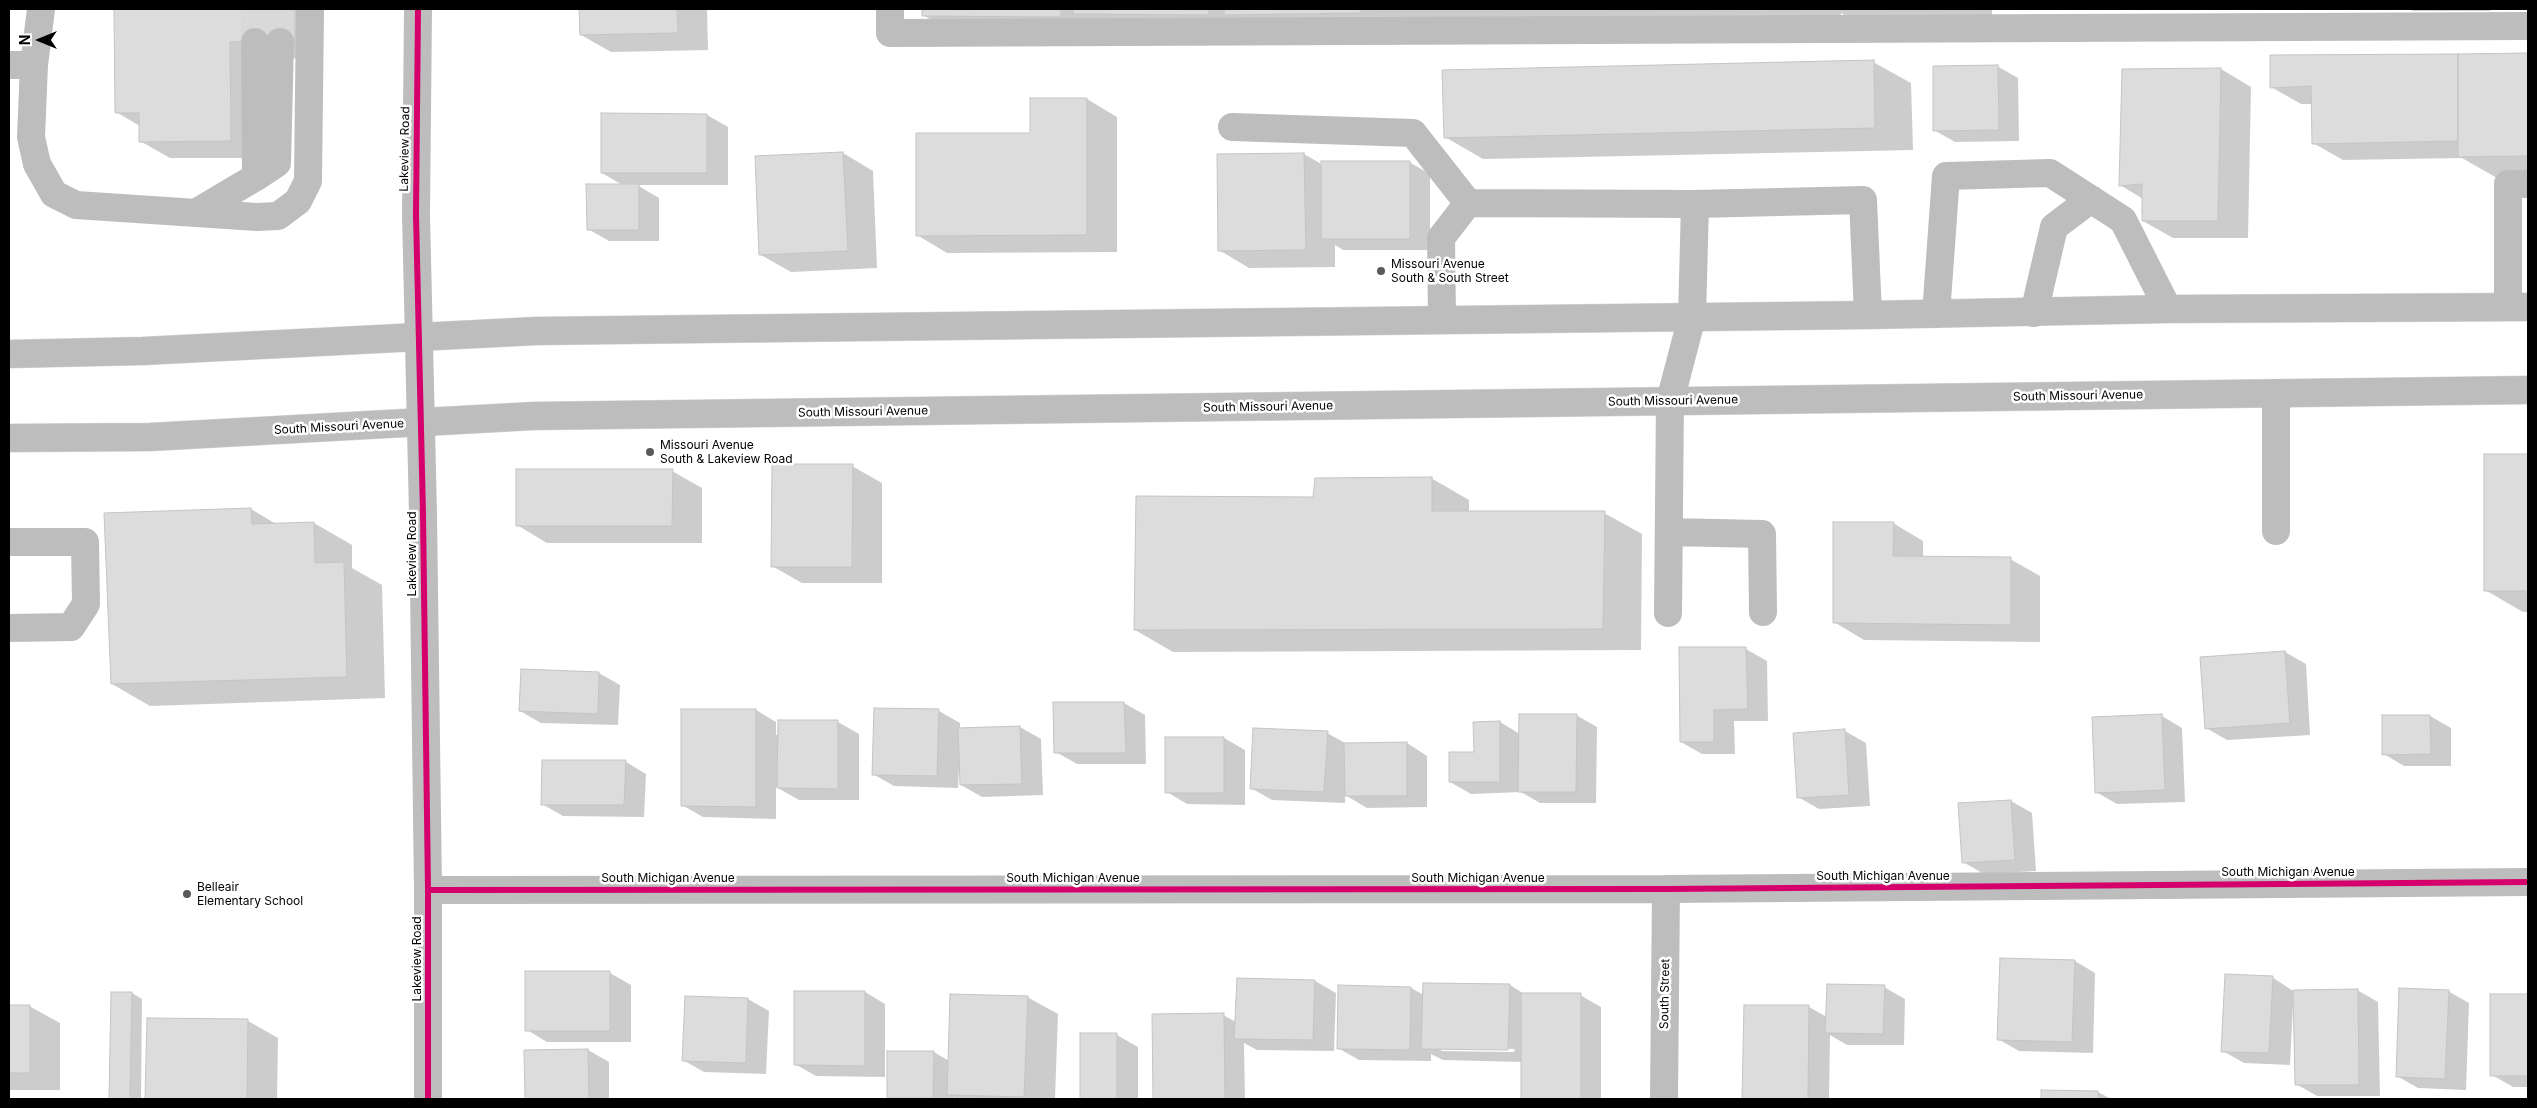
<!DOCTYPE html>
<style>
body{margin:0}
#map{position:relative;width:2537px;height:1108px;overflow:hidden;background:#fff;font-family:Inter,sans-serif}
canvas{display:block}
.frame{position:absolute;inset:0;border:10px solid #000;pointer-events:none}
.north{position:absolute;left:15px;top:15px;width:50px;height:50px;-webkit-text-stroke:4px #fff;paint-order:stroke;rotate:270deg;font-size:14px;font-weight:700;line-height:20px;text-align:center;color:#000}
.north::after{content:'';display:block;margin:auto;width:18px;height:22px;background:#000;clip-path:polygon(50% 0,100% 100%,50% 72%,0 100%)}
</style>
<div id="map">
<canvas width="2537" height="1108"></canvas>
<div class="frame"></div>
<div class="north">N</div>
</div>
<script>
const c = document.querySelector('canvas').getContext('2d');
c.lineJoin = 'round';
function paint(path, color) { c.fillStyle = color; c.fill(path, 'evenodd'); }
const shape = rows => new Path2D(rows.map(r => 'M' + r).join(''));
function trace(path, color, width, dash) { c.strokeStyle = color; c.lineWidth = width; c.lineCap = dash ? 'butt' : 'round'; c.setLineDash(dash || []); c.stroke(path); }
function write(font, color, halo, rows, align = 'center') {
  c.font = font + ' Inter,sans-serif'; c.lineWidth = 5; c.setLineDash([]); c.textBaseline = 'middle'; c.strokeStyle = halo; c.fillStyle = color; for (const [text, x, y, turn = 0] of rows) {
    c.save(); c.translate(x, y); c.rotate((+turn || 0) * Math.PI / 180); c.textAlign = isNaN(turn) ? turn : align; if (halo) c.strokeText(text, 0, 0); c.fillText(text, 0, 0); c.restore();
  }
}
paint(shape([
 [115,9,318,9,320,58,260,59,261,158,170,158,140,141,140,126,116,112],
 [581,9,707,9,708,50,611,52,581,35],
 [923,9,1992,9,1992,23,1859,23,1841,13,1841,25,1706,24,1690,15,1690,26,953,33,923,15],
 [2300,9,2396,9,2396,10],
 [2410,9,2490,9,2490,11,2413,11],
 [2528,54,2528,178,2497,178,2462,158,2343,160,2313,143,2313,104,2301,104,2271,87,2271,56],
 [1873,62,1911,83,1913,150,1483,159,1445,137],
 [1997,66,2018,78,2019,141,1955,142,1934,130],
 [2221,69,2251,87,2248,238,2173,238,2143,221,2143,199,2120,185,2123,71],
 [1087,99,1117,117,1117,252,947,253,917,235,1031,134],
 [603,114,707,115,728,127,728,185,637,185,659,198,659,241,609,241,588,229,624,186,602,173],
 [843,153,873,171,877,268,791,272,761,255],
 [1304,154,1323,165,1409,162,1430,174,1430,250,1343,250,1335,245,1335,267,1249,268,1219,250],
 [2486,455,2528,455,2528,612,2523,612,2485,590],
 [852,466,882,483,882,583,802,583,772,566],
 [672,471,702,488,702,543,547,543,517,525],
 [1431,478,1469,500,1469,513,1604,513,1642,534,1641,650,1173,652,1135,630,1314,498],
 [251,509,276,524,314,523,352,545,352,568,382,585,385,698,150,706,112,684],
 [1893,523,1923,541,1923,558,2010,559,2040,576,2040,642,1864,640,1834,622],
 [1680,649,1746,649,1767,661,1768,721,1734,721,1735,754,1702,754,1681,742],
 [2285,652,2306,664,2310,735,2227,740,2206,728],
 [599,673,620,685,618,725,541,723,520,711],
 [1124,703,1145,715,1146,764,1077,764,1056,752],
 [875,709,939,711,960,723,960,729,1020,727,1041,739,1043,795,982,797,961,785,961,768,959,768,958,788,894,786,873,774],
 [756,710,776,722,776,735,838,722,859,734,859,800,799,800,776,787,776,819,703,817,682,805],
 [1576,715,1597,727,1596,803,1540,803,1521,792,1471,794,1450,782,1500,722,1520,734],
 [2162,716,2182,728,2185,802,2117,804,2096,792],
 [2430,716,2451,728,2451,766,2404,766,2384,754],
 [1845,731,1866,743,1870,806,1819,809,1798,797],
 [1327,733,1347,744,1407,743,1427,756,1427,807,1367,808,1345,795,1345,803,1272,800,1251,788],
 [1224,738,1245,750,1245,805,1187,804,1167,792],
 [626,762,646,774,644,817,563,816,542,804],
 [2011,801,2032,813,2036,871,1984,874,1963,862],
 [2075,961,2095,973,2093,1053,2019,1051,1998,1039],
 [610,973,631,985,631,1042,547,1042,527,1030],
 [2272,977,2293,991,2357,990,2378,1002,2380,1096,2317,1096,2296,1084,2295,1003,2293,1003,2290,1065,2244,1063,2223,1051],
 [1315,981,1336,993,1334,1051,1257,1050,1244,1043,1245,1099,1154,1099,1153,1015,1223,1015,1236,1022],
 [1424,984,1510,985,1526,995,1580,995,1601,1007,1601,1099,1523,1099,1522,1062,1443,1060,1431,1054,1431,1061,1359,1060,1338,1048,1411,988,1424,995],
 [1441,1048,1515,1049,1514,1052,1441,1051],
 [1884,987,1905,999,1904,1045,1847,1045,1830,1035,1829,1099,1744,1099,1746,1006,1809,1007,1827,1017],
 [2448,991,2469,1003,2466,1090,2418,1088,2397,1076],
 [865,992,885,1004,885,1077,816,1076,795,1064],
 [112,993,132,993,142,999,141,1099,111,1099],
 [2528,995,2528,1087,2513,1087,2492,1075,2491,996],
 [686,997,748,999,769,1011,766,1074,704,1072,683,1060],
 [1027,997,1058,1014,1055,1099,957,1099,954,1097,954,1099,892,1099,888,1097,934,1052,949,1061],
 [9,1006,29,1006,60,1023,60,1090,9,1090],
 [148,1019,248,1021,278,1038,277,1099,147,1099],
 [1082,1035,1117,1035,1138,1047,1138,1099,1081,1099],
 [588,1050,609,1062,609,1099,526,1099,525,1051],
 [2043,1091,2098,1092,2111,1099,2043,1099]
]), '#0003');
const building = shape([
 [114,9,291,9,291,41,230,42,231,141,139,142,139,113,115,113,114,9],
 [579,9,677,9,678,33,580,35,579,9],
 [922,9,1061,9,1061,17,922,16,922,9],
 [1073,9,1209,9,1209,15,1073,14,1073,9],
 [1224,9,1361,9,1361,13,1224,15,1224,9],
 [1375,9,1510,9,1510,11,1375,11,1375,9],
 [1524,9,1660,9,1660,10,1524,9],
 [2528,53,2528,156,2458,157,2458,54,2528,53],
 [2458,54,2458,141,2312,144,2311,86,2270,88,2270,55,2458,54],
 [1874,60,1875,128,1444,138,1442,70,1874,60],
 [1998,65,1999,130,1933,131,1933,66,1998,65],
 [2221,68,2218,221,2142,221,2142,184,2119,186,2122,69,2221,68],
 [1030,98,1087,98,1087,235,916,236,916,133,1030,133,1030,98],
 [601,113,707,114,707,173,601,173,601,113],
 [843,152,848,251,759,255,755,156,843,152],
 [1304,153,1306,250,1218,251,1217,154,1304,153],
 [1321,161,1410,161,1410,239,1321,239,1321,161],
 [586,184,639,184,639,230,587,230,586,184],
 [2484,454,2528,454,2528,591,2484,591,2484,454],
 [772,464,853,464,852,567,771,567,772,464],
 [516,469,673,469,672,526,516,526,516,469],
 [1432,477,1432,511,1605,511,1603,629,1134,630,1136,496,1313,497,1315,478,1432,477],
 [251,508,252,524,314,522,315,563,344,562,347,677,111,684,104,513,251,508],
 [1833,522,1894,522,1893,556,2011,557,2011,625,1833,623,1833,522],
 [1679,647,1746,647,1748,709,1714,710,1714,742,1680,742,1679,647],
 [2285,651,2290,723,2205,729,2200,657,2285,651],
 [521,669,599,672,598,714,519,711,521,669],
 [1053,702,1124,702,1126,753,1054,753,1053,702],
 [874,708,939,709,937,776,872,775,874,708],
 [681,709,756,709,756,807,681,806,681,709],
 [1519,714,1577,714,1576,792,1518,792,1519,714],
 [2162,714,2165,790,2095,793,2092,717,2162,714],
 [2382,715,2430,715,2431,754,2382,755,2382,715],
 [778,720,838,720,838,789,777,788,778,720],
 [1500,721,1500,782,1449,782,1449,752,1474,752,1473,722,1500,721],
 [1020,726,1022,784,960,785,958,728,1020,726],
 [1253,728,1328,731,1324,792,1250,789,1253,728],
 [1845,729,1849,795,1797,798,1793,733,1845,729],
 [1165,737,1224,737,1224,793,1165,793,1165,737],
 [1407,742,1407,796,1345,796,1344,743,1407,742],
 [542,760,626,760,624,805,541,805,542,760],
 [2011,800,2015,860,1962,863,1958,803,2011,800],
 [2000,958,2075,960,2072,1042,1997,1040,2000,958],
 [525,971,610,971,610,1031,525,1031,525,971],
 [2225,974,2273,976,2269,1053,2221,1052,2225,974],
 [1237,978,1315,980,1313,1040,1234,1039,1237,978],
 [1423,983,1510,984,1508,1050,1421,1049,1423,983],
 [1827,984,1885,985,1883,1034,1825,1033,1827,984],
 [1338,985,1411,987,1410,1050,1337,1049,1338,985],
 [2399,988,2449,990,2445,1079,2396,1077,2399,988],
 [2358,989,2359,1085,2295,1085,2293,990,2358,989],
 [794,991,865,991,865,1066,794,1065,794,991],
 [111,992,132,992,130,1099,109,1099,111,992],
 [1521,993,1581,993,1581,1099,1521,1099,1521,993],
 [950,994,1028,996,1024,1097,947,1095,950,994],
 [2490,994,2528,994,2528,1076,2490,1076,2490,994],
 [685,996,748,998,746,1063,682,1061,685,996],
 [9,1005,30,1005,30,1073,9,1073,9,1005],
 [1744,1005,1809,1005,1808,1099,1742,1099,1744,1005],
 [1224,1013,1225,1099,1153,1099,1152,1014,1224,1013],
 [147,1018,248,1019,247,1099,145,1099,147,1018],
 [1080,1033,1117,1033,1117,1099,1080,1099,1080,1033],
 [588,1049,589,1099,525,1099,524,1050,588,1049],
 [887,1051,934,1051,933,1098,887,1098,887,1051],
 [2041,1090,2098,1091,2098,1099,2041,1099,2041,1090]
]);
paint(building, '#dcdcdc');
trace(building, '#c4c4c4', 1);
trace(shape([
 [255,9,255,42],
 [280,9,280,42]
]), '#d9d9d9', 28, [28, 14]);
const major = shape([
 [9,354,143,351,536,331,1868,315,2168,309,2528,307],
 [9,438,150,437,533,416,2528,390]
]);
trace(major, '#dbdbdb', 29);
trace(shape([
 [418,9,416,215,423,514,428,890,428,1099],
 [890,9,890,33,2528,26],
 [9,65,34,65,41,9],
 [34,65,31,137,37,164,54,194,76,205,257,217,278,216,298,201,308,181,310,9],
 [1232,127,1413,133,1468,203,1695,204,1692,317,1670,401,1668,613],
 [256,177,277,163,280,42],
 [1695,204,1863,200,1868,315],
 [197,212,256,177,255,42],
 [2508,307,2508,184,2528,184],
 [2034,313,2054,227,2091,199],
 [1936,314,1946,176,2050,173,2123,220,2168,309],
 [1442,319,1441,238,1468,203],
 [2276,393,2276,531],
 [1669,532,1762,534,1763,612],
 [9,542,85,542,86,604,71,627,9,628],
 [428,890,1666,889,2528,882],
 [1664,1099,1666,889]
]), '#bdbdbd', 28);
trace(major, '#bdbdbd', 28);
trace(shape([
 [418,9,416,215,423,514,428,890,428,1099],
 [428,890,1666,889,2528,882]
]), '#d6006c', 6);
for (const [x, y, r, color] of [
 [1381,271,5,"#595959"],
 [650,452,5,"#595959"],
 [187,894,5,"#595959"]
]) { const dot = new Path2D(); dot.arc(x, y, r, 0, 2 * Math.PI); c.fillStyle = color; c.fill(dot); trace(dot, '#fff', 2); }
write('12px', '#000', '#fff', [
 ["Lakeview Road",405,149,-89],
 ["South Missouri Avenue",2078,396,-1],
 ["South Missouri Avenue",1673,401,-1],
 ["South Missouri Avenue",1268,407,-1],
 ["South Missouri Avenue",863,412,-1],
 ["South Missouri Avenue",339,427,-3],
 ["Lakeview Road",412,554,-90],
 ["South Michigan Avenue",2288,872],
 ["South Michigan Avenue",1883,876],
 ["South Michigan Avenue",668,878],
 ["South Michigan Avenue",1073,878],
 ["South Michigan Avenue",1478,878],
 ["Lakeview Road",417,959,-90],
 ["South Street",1665,994,-89]
]);
write('12px', '#000', '#fff', [
 ["Missouri Avenue",1391,264],
 ["South & South Street",1391,278],
 ["Missouri Avenue",660,445],
 ["South & Lakeview Road",660,459],
 ["Belleair",197,887],
 ["Elementary School",197,901]
], 'left');
</script>
